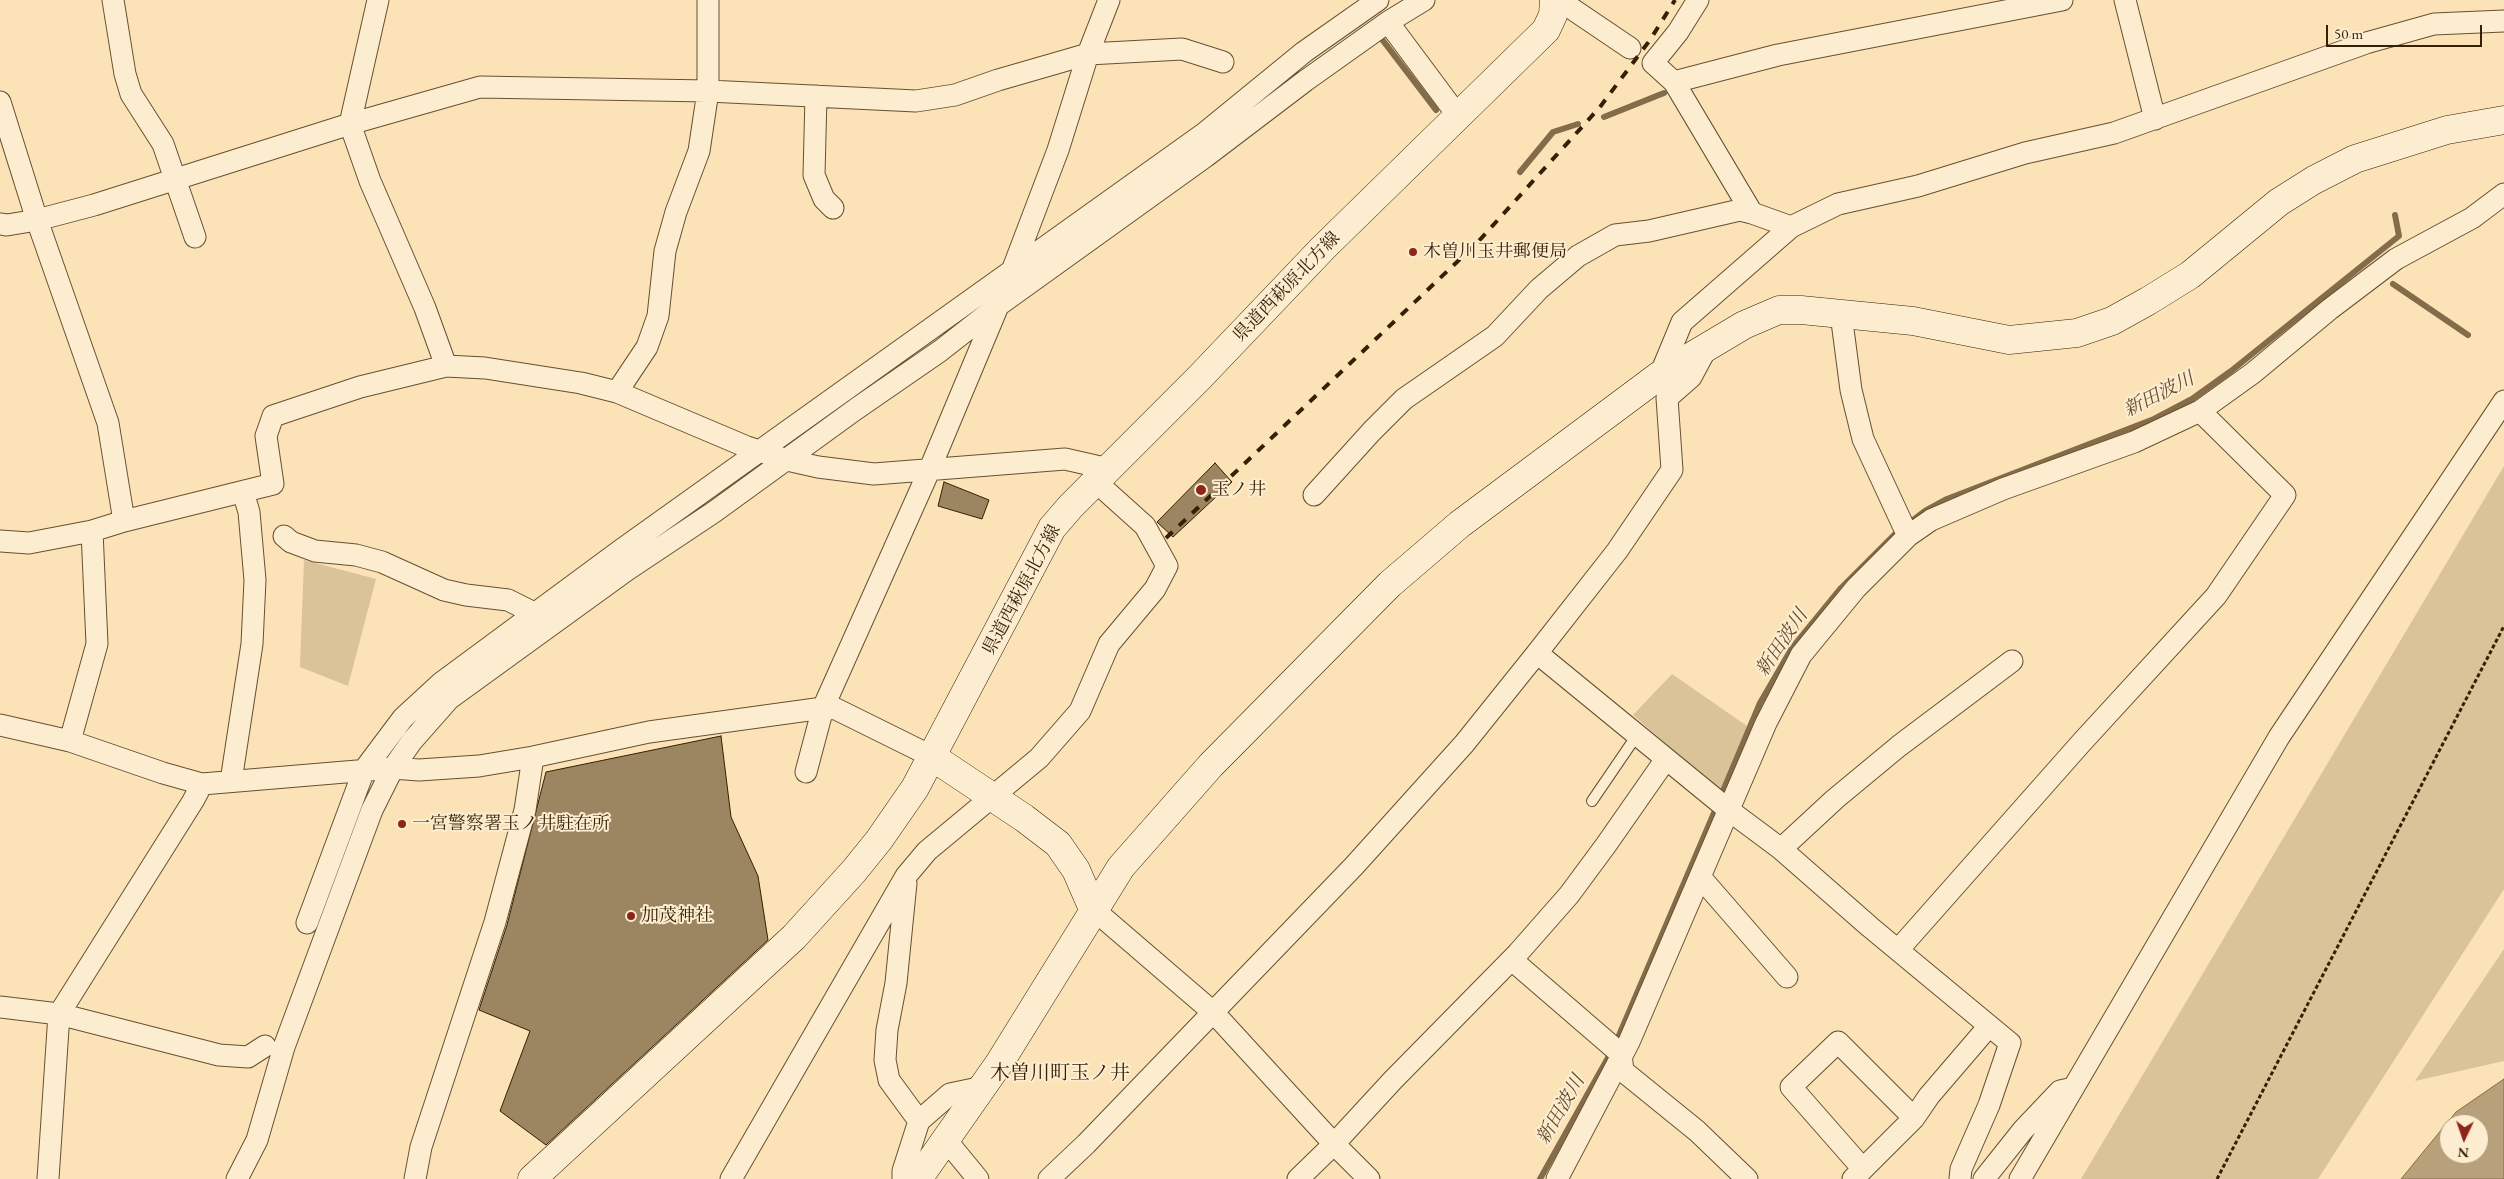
<!DOCTYPE html>
<meta charset="utf-8">
<style>
body{margin:0}
#map{position:relative;width:2504px;height:1179px;overflow:hidden;background:#fbe3b7;font-family:"EB Garamond",serif}
canvas{display:block}
.north{position:absolute;left:2439px;top:1114px;width:50px;height:50px;box-sizing:border-box;background:#fcedd0;border:1px solid #ad9b7e;border-radius:50%;rotate:183deg;font-size:14px;font-weight:700;line-height:20px;text-align:center;color:#361f04}
.north::after{content:'';display:block;margin:auto;width:18px;height:22px;background:#8f2418;clip-path:polygon(50% 0,100% 100%,50% 72%,0 100%)}
.scale{position:absolute;left:2326px;top:25px;width:156px;height:22px;box-sizing:border-box;border:2px solid #361f04;border-top:0;padding-left:6px;font-size:15px;line-height:18px;white-space:nowrap;color:#361f04;-webkit-text-stroke:4px #fcedd0;paint-order:stroke}
</style>
<div id="map">
<canvas width="2504" height="1179"></canvas>
<div class="north">N</div>
<div class="scale">50 m</div>
</div>
<script>
const c = document.querySelector('canvas').getContext('2d');
c.lineJoin = 'round';
function paint(path, color) { c.fillStyle = color; c.fill(path, 'evenodd'); }
const shape = rows => new Path2D(rows.map(r => 'M' + r).join(''));
function trace(path, color, width, dash) { c.strokeStyle = color; c.lineWidth = width; c.lineCap = dash ? 'butt' : 'round'; c.setLineDash(dash || []); c.stroke(path); }
function write(font, color, halo, rows, align = 'center') {
  c.font = font + ' "EB Garamond","Noto Serif JP",serif'; c.lineWidth = 4; c.setLineDash([]); c.textBaseline = 'middle'; c.strokeStyle = halo; c.fillStyle = color; for (const [text, x, y, turn = 0] of rows) {
    c.save(); c.translate(x, y); c.rotate((+turn || 0) * Math.PI / 180); c.textAlign = isNaN(turn) ? turn : align; if (halo) c.strokeText(text, 0, 0); c.fillText(text, 0, 0); c.restore();
  }
}
paint(shape([
 [2504,466,2504,889,2318,1179,2081,1179],
 [304,560,376,579,348,686,300,667],
 [1672,674,1747,726,1720,791,1633,715],
 [2504,949,2504,1061,2415,1081]
]), '#dac299');
const water = shape([
 [2504,1079,2504,1179,2401,1179,2456,1112,2504,1079],
 [2449,1124,2479,1124,2479,1154,2449,1154,2449,1124]
]);
paint(water, '#b8a07a');
trace(water, '#846c4b', 1);
trace(shape([
 [1381,38,1436,110],
 [1604,117,1664,93],
 [1520,172,1553,132,1578,124],
 [2393,284,2468,335],
 [1912,521,1925,511,1947,499,2154,419,2192,399,2231,371,2399,236,2395,215],
 [1723,791,1760,703,1792,648,1841,588,1896,533],
 [1617,1040,1714,813],
 [1540,1179,1609,1056]
]), '#846c4b', 6);
const building = shape([
 [1215,463,1232,482,1173,537,1157,522,1215,463],
 [944,482,989,500,982,519,938,506,944,482],
 [721,736,731,817,758,876,768,940,546,1145,500,1111,530,1031,479,1010,507,925,546,772,721,736]
]);
paint(building, '#9c8561');
trace(building, '#361f04', 1);
const lane = shape([
 [1592,801,1637,735]
]);
const street = shape([
 [113,0,125,74,131,94,163,144,195,237],
 [378,0,350,124,370,181,425,308,446,366],
 [1559,0,1630,48],
 [1698,0,1678,32,1653,63,1674,82,1752,213,1791,227],
 [2125,0,2155,119],
 [1388,22,1458,116],
 [1674,82,1778,55,2062,0],
 [816,96,814,175,824,199,833,208],
 [0,102,37,220,108,423,124,521],
 [0,224,7,225,37,220,94,205,350,124,480,87,708,91,916,101,955,95,998,80,1088,54,1182,49,1223,62],
 [1012,271,1058,150,1088,54,1109,0],
 [1841,314,1851,390,1863,439,1908,536],
 [1660,375,1682,322,1791,227,1838,204,1918,186,2025,153,2114,133,2366,43,2434,24,2504,21],
 [617,392,647,347,658,316,665,251,676,212,699,151,708,91,708,0],
 [1314,495,1372,431,1404,399,1495,336,1539,289,1578,256,1615,235,1649,231,1740,210,1752,213],
 [284,536,291,542,315,551,356,555,382,562,444,590,466,595,508,600,534,613],
 [0,541,29,543,92,531,124,521,273,484,266,436,273,416,360,387,446,366,485,368,581,383,617,392,747,447,787,460,818,467,874,474,1065,459,1109,469],
 [1537,653,1730,811,1781,849,1870,927,2010,1043,1989,1105,1961,1169,1960,1179],
 [0,725,70,741,163,773,202,784,393,768,419,770,479,766,533,757,649,732,823,708,836,709,931,756],
 [70,741,97,644,92,531],
 [806,772,823,708,929,471,998,306],
 [231,781,252,644,255,580,249,512,243,492],
 [1781,849,1835,799,1899,746,2012,661],
 [1701,878,1787,977],
 [906,883,896,983,887,1030,885,1060,889,1080,919,1121],
 [1093,909,1214,1013,1334,1144,1369,1179],
 [307,923,364,770,403,718,441,683,621,550,1206,132,1304,52,1378,0],
 [1898,950,2082,742,2216,596,2285,495,2200,411],
 [1512,960,1621,1054,1623,1071,1697,1131,1747,1179],
 [0,1007,59,1014,219,1055,248,1057,265,1046],
 [946,1140,978,1179],
 [1863,1169,1791,1087,1838,1042,1914,1118],
 [48,1179,59,1014,193,801,202,784],
 [237,1179,257,1140,284,1047,372,810,393,768,412,741,449,699,627,570,714,512,856,409,940,351,999,305,1205,157,1305,81,1388,22,1424,0],
 [415,1179,421,1147,495,922,525,810,533,757],
 [731,1179,906,876,927,851,1039,758,1080,711,1109,644,1155,589,1167,566,1145,526,1096,482],
 [903,1179,903,1171,919,1121,950,1094,983,1087],
 [1049,1179,1086,1144,1354,866,1464,744,1537,653,1617,551,1672,470,1667,398,1691,377,1706,349],
 [1298,1179,1334,1144,1393,1080,1518,953,1569,895,1606,845,1666,759],
 [1557,1179,1629,1042,1766,723,1801,655,1856,588,1908,536,1931,520,2003,489,2134,442,2200,411,2253,373,2330,309,2396,259,2472,218,2504,194],
 [1853,1179,1914,1118,1929,1096,1989,1026],
 [1984,1179,2023,1130,2060,1091,2069,1089],
 [2020,1179,2279,737,2504,401]
]);
const secondary = shape([
 [931,756,1024,818,1058,844,1076,870,1093,909],
 [532,1179,794,937,854,871,879,840,915,788,1052,528,1071,506,1199,378,1323,248,1546,30,1553,15,1554,0],
 [918,1179,1000,1062,1121,867,1211,765,1390,584,1460,524,1660,375,1744,325,1779,310,1801,310,1913,321,2009,340,2077,333,2112,321,2148,301,2190,275,2279,202,2314,180,2355,159,2447,130,2504,120]
]);
trace(lane, '#675031', 12);
trace(street, '#675031', 23);
trace(secondary, '#361f04', 29);
trace(shape([
 [2217,1179,2504,626]
]), '#361f04', 3, [4, 2.5]);
trace(lane, '#fcedd0', 10);
trace(street, '#fcedd0', 21);
trace(secondary, '#fcedd0', 28);
trace(shape([
 [1166,538,1477,243,1600,107,1650,40,1675,0]
]), '#361f04', 4, [9, 9]);
for (const [x, y, r, color] of [
 [1413,252,5,"#8f2418"],
 [1201,490,6,"#8f2418"],
 [402,824,5,"#8f2418"],
 [631,916,5,"#8f2418"]
]) { const dot = new Path2D(); dot.arc(x, y, r, 0, 2 * Math.PI); c.fillStyle = color; c.fill(dot); trace(dot, '#fcedd0', 2); }
write('18px', '#361f04', '#fcedd0', [
 ["木曽川玉井郵便局",1423,252],
 ["玉ノ井",1212,490],
 ["一宮警察署玉ノ井駐在所",412,824],
 ["加茂神社",641,916]
], 'left');
write('18px', '#361f04', '#fcedd0', [
 ["県道西萩原北方線",1287,287,-46],
 ["県道西萩原北方線",1022,590,-62]
]);
write('italic 19px', '#644c2d', '#fcedd0', [
 ["新田波川",2159,395,-27],
 ["新田波川",1782,643,-56],
 ["新田波川",1561,1110,-60]
]);
write('20px', '#361f04', '#fcedd0', [
 ["木曽川町玉ノ井",1060,1074]
]);
</script>
